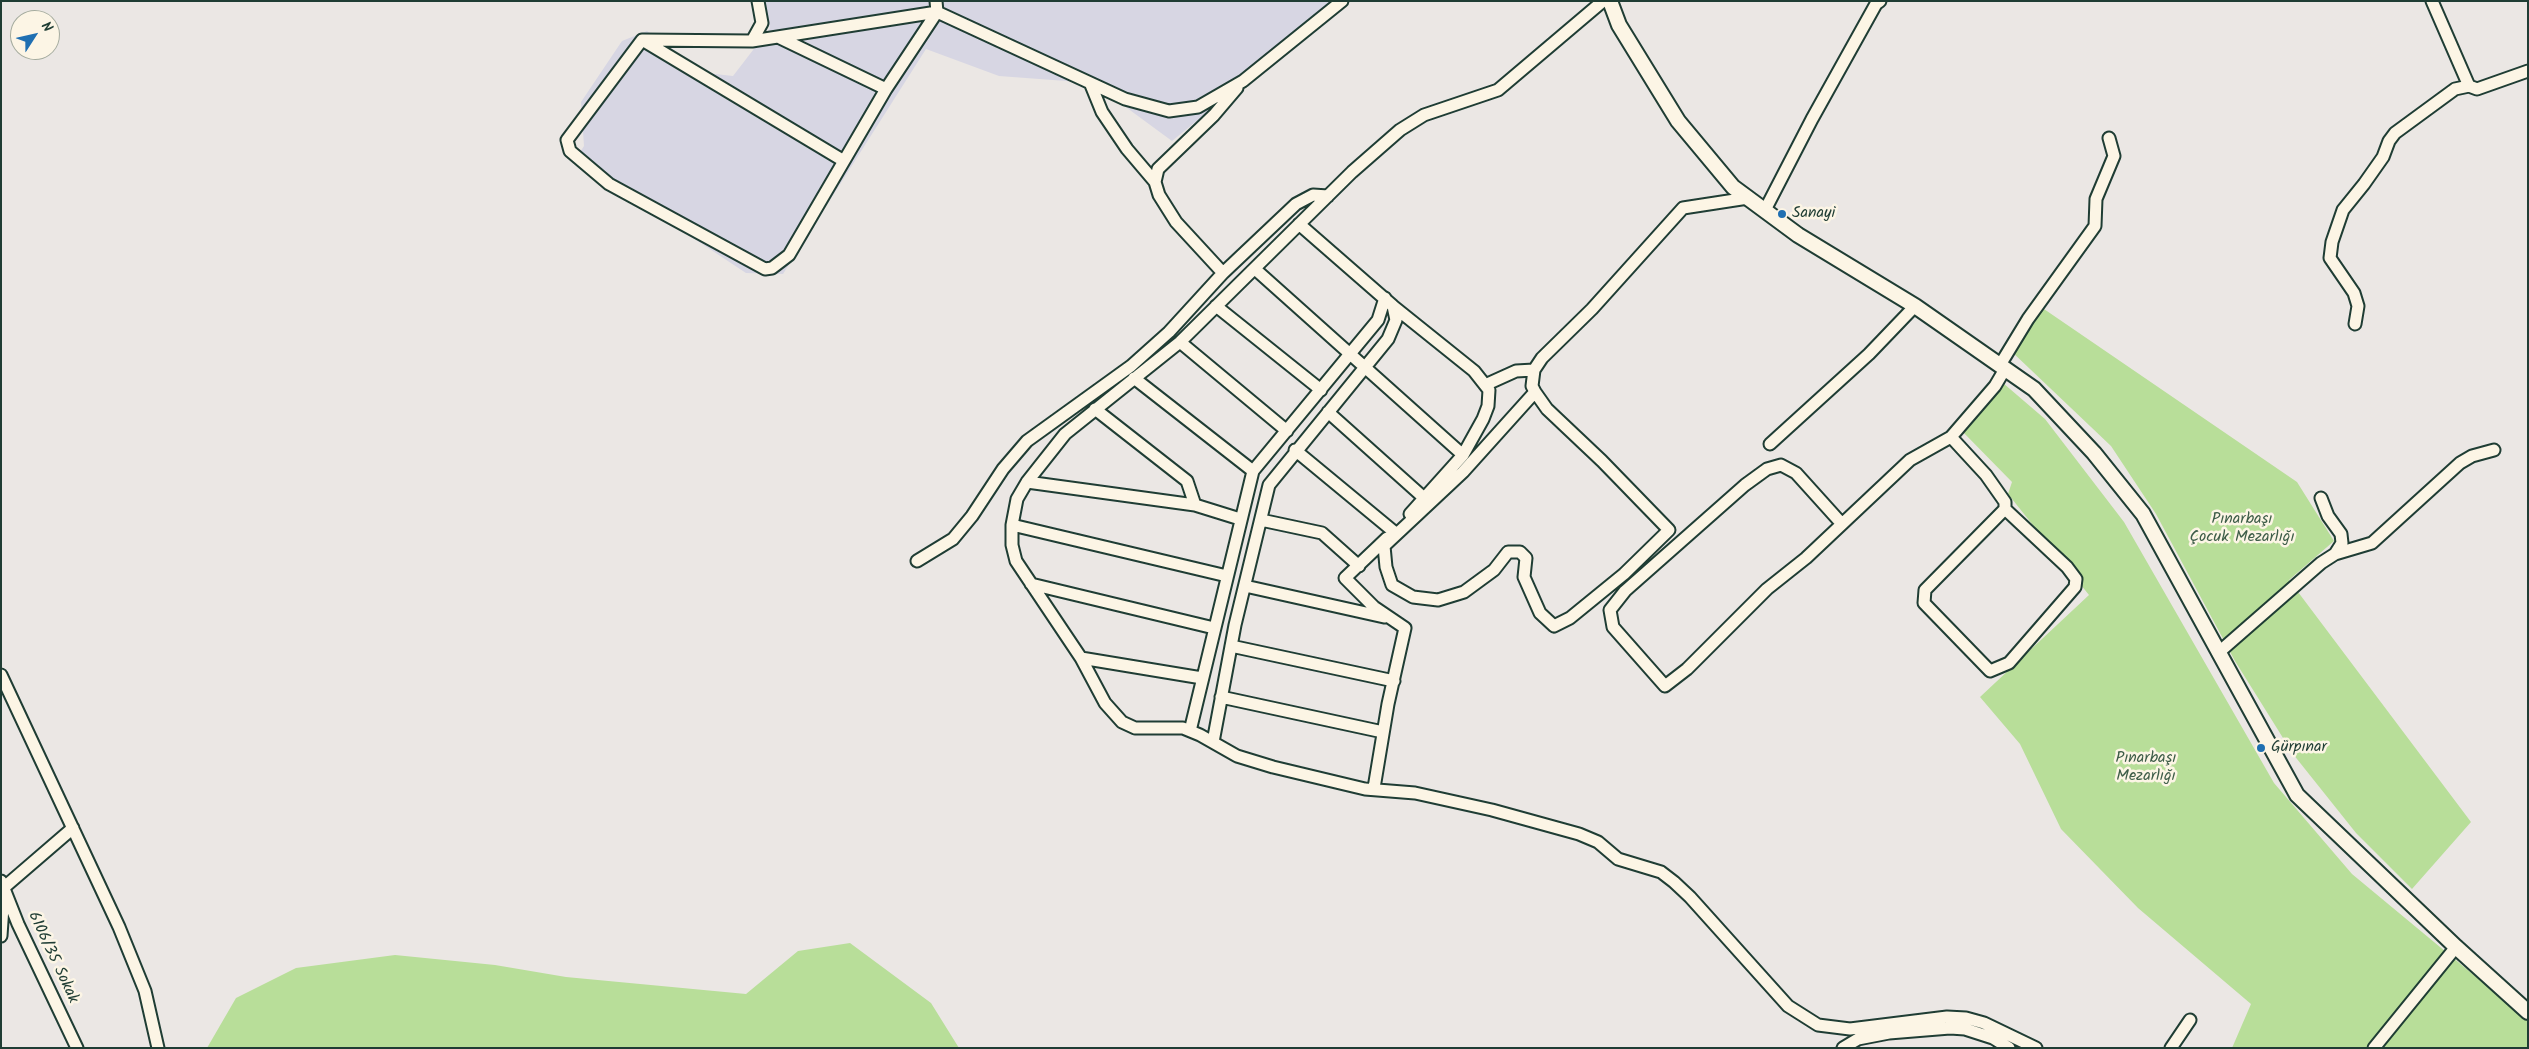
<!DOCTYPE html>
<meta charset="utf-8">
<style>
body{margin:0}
#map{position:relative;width:2529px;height:1049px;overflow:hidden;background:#ebe7e4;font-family:Kalam,sans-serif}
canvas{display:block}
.frame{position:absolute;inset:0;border:2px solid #1f3d34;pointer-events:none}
.north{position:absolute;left:10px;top:10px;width:50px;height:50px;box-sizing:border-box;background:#fcf5e5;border:1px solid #a4ab9e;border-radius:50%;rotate:55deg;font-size:14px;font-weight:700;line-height:20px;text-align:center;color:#1f3d34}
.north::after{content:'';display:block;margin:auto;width:18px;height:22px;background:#1f6fb2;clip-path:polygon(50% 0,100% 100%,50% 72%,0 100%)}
</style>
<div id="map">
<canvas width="2529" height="1049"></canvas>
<div class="frame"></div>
<div class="north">N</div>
</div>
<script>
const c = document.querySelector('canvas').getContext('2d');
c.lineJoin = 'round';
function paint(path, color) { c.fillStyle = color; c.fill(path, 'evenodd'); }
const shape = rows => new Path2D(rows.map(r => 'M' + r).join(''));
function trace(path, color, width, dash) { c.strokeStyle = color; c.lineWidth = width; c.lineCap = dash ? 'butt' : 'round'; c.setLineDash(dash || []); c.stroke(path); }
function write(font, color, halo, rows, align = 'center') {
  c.font = font + ' Kalam,sans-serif'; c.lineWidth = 5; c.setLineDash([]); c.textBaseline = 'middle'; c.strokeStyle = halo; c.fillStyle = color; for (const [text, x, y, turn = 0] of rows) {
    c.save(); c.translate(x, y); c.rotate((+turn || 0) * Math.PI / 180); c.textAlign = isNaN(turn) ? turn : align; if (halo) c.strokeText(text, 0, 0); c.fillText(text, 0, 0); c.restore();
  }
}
paint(shape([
 [763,1,1344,1,1172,141,1093,83,999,76,926,49,783,274,746,273,575,160,584,146,581,102,622,41,647,31,706,73,733,76,770,28]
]), '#d7d6e3');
paint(shape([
 [2041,307,2297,482,2334,541,2289,580,2471,822,2412,889,2356,833,2293,754,2235,661,2156,514,2111,446,2010,350],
 [2003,383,2045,419,2124,522,2274,783,2352,874,2528,1020,2528,1048,2232,1048,2251,1004,2138,908,2061,829,2020,744,1980,697,2089,595,2008,494,2012,482,1962,431],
 [850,943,931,1003,959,1048,207,1048,236,998,296,968,395,955,495,965,566,977,746,994,798,951]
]), '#b8de99');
const minor = shape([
 [758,1,762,23,752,41,642,40,567,140,570,151,609,184,765,269,772,268,789,255,886,89,937,12,936,1],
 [1603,1,1498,90,1424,115,1400,130,1352,172,1180,342,1065,434,1027,482,1017,499,1012,525,1012,545,1016,561,1081,658,1105,703,1122,722,1135,728,1183,728,1200,735,1237,756,1273,767,1365,789,1415,793,1492,810,1579,834,1598,842,1618,859,1661,872,1674,882,1690,897,1788,1006,1818,1025,1850,1029,1947,1017,1966,1018,1984,1023,2036,1048],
 [2432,1,2469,86,2477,89,2528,71],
 [778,37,886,89],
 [644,41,844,161],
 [752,41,937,12,1125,99,1169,111,1198,107,1243,81,1342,1],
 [1091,85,1102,112,1127,149,1155,182],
 [1765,210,1812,119,1876,4,1880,1],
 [1299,224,1393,306,1474,371,1489,390,1488,406,1483,419,1463,455,1410,514],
 [1255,269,1463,455],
 [1223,273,1176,222,1159,195,1155,182,1158,169,1214,115,1237,88],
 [1216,306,1321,390],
 [2355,324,2358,306,2354,293,2330,258,2332,242,2343,210,2364,184,2383,157,2389,141,2395,133,2455,89,2469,86],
 [1180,342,1287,431],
 [2000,365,2028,319,2095,226,2096,199,2114,156,2109,138],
 [1134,378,1253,471],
 [1485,385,1516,371,1534,370],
 [1535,392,1463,472,1384,546,1386,567,1392,585,1413,597,1438,600,1464,592,1494,570,1508,552,1520,552,1526,558,1524,577,1540,613,1554,626,1570,618,1624,574,1669,530,1602,461,1547,409,1535,392,1532,386,1534,370,1542,358,1592,309,1683,208,1748,198],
 [1095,409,1187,481,1195,505],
 [1328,412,1423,497],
 [1951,437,1986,475,2005,502,2005,509,1925,590,1924,603,1990,671,2009,663,2075,587,2076,579,2067,567,2005,509],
 [1770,444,1869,354,1915,306],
 [1295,450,1393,531],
 [1027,482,1195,505,1240,519],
 [2321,498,2328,516,2341,534,2342,543,2335,554],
 [1261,520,1322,533,1359,566],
 [1842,524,1796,473,1781,465,1767,469,1745,485,1625,591,1610,610,1613,627,1665,686,1687,669,1767,589,1806,558,1910,460,1951,437,1995,386,2005,369],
 [1012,525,1227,576],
 [917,561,953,539,972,516,1003,469,1027,441,1131,366,1169,332,1223,273,1296,204,1313,195,1328,196],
 [1031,584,1214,628],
 [1245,586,1384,617],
 [1231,646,1394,681],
 [2218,653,2321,563,2335,554,2372,543,2460,463,2472,456,2494,450],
 [1081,658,1202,678],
 [1,675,119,927,145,991,158,1048],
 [1221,697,1383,732],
 [1190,731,1253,471,1378,320,1385,298],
 [1213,742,1235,625,1269,485,1388,339,1396,320,1393,306],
 [1374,788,1388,704,1405,628,1374,607,1345,578,1387,538],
 [1,881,18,924,77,1048],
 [1,890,73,828],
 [1,936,4,892],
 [1843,1048,1858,1039,1889,1033,1950,1028,1965,1029,1993,1038,2009,1048],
 [2171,1048,2190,1020],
 [2374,1048,2456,947]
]);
const major = shape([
 [1610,1,1619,25,1678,121,1733,187,1798,235,1915,306,2034,389,2094,453,2143,514,2297,795,2456,947,2528,1012]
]);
trace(minor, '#1f3d34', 15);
trace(major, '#1f3d34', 18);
trace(minor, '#fcf5e5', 11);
trace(major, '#fcf5e5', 14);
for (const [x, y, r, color] of [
 [1782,214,5,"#1f6fb2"],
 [2261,748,5,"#1f6fb2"]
]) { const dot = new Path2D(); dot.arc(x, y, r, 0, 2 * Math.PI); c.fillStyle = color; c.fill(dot); trace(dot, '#fcf5e5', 2); }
write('16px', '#1f3d34', '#fcf5e5', [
 ["Sanayi",1792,214],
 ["Gürpınar",2271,748]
], 'left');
write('16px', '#3e5d48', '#fcf5e5', [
 ["Pınarbaşı",2242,520],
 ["Çocuk Mezarlığı",2242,538],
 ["Pınarbaşı",2146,759],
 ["Mezarlığı",2146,777]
]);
write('16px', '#1f3d34', '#fcf5e5', [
 ["6106/35 Sokak",52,958,65]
]);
</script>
